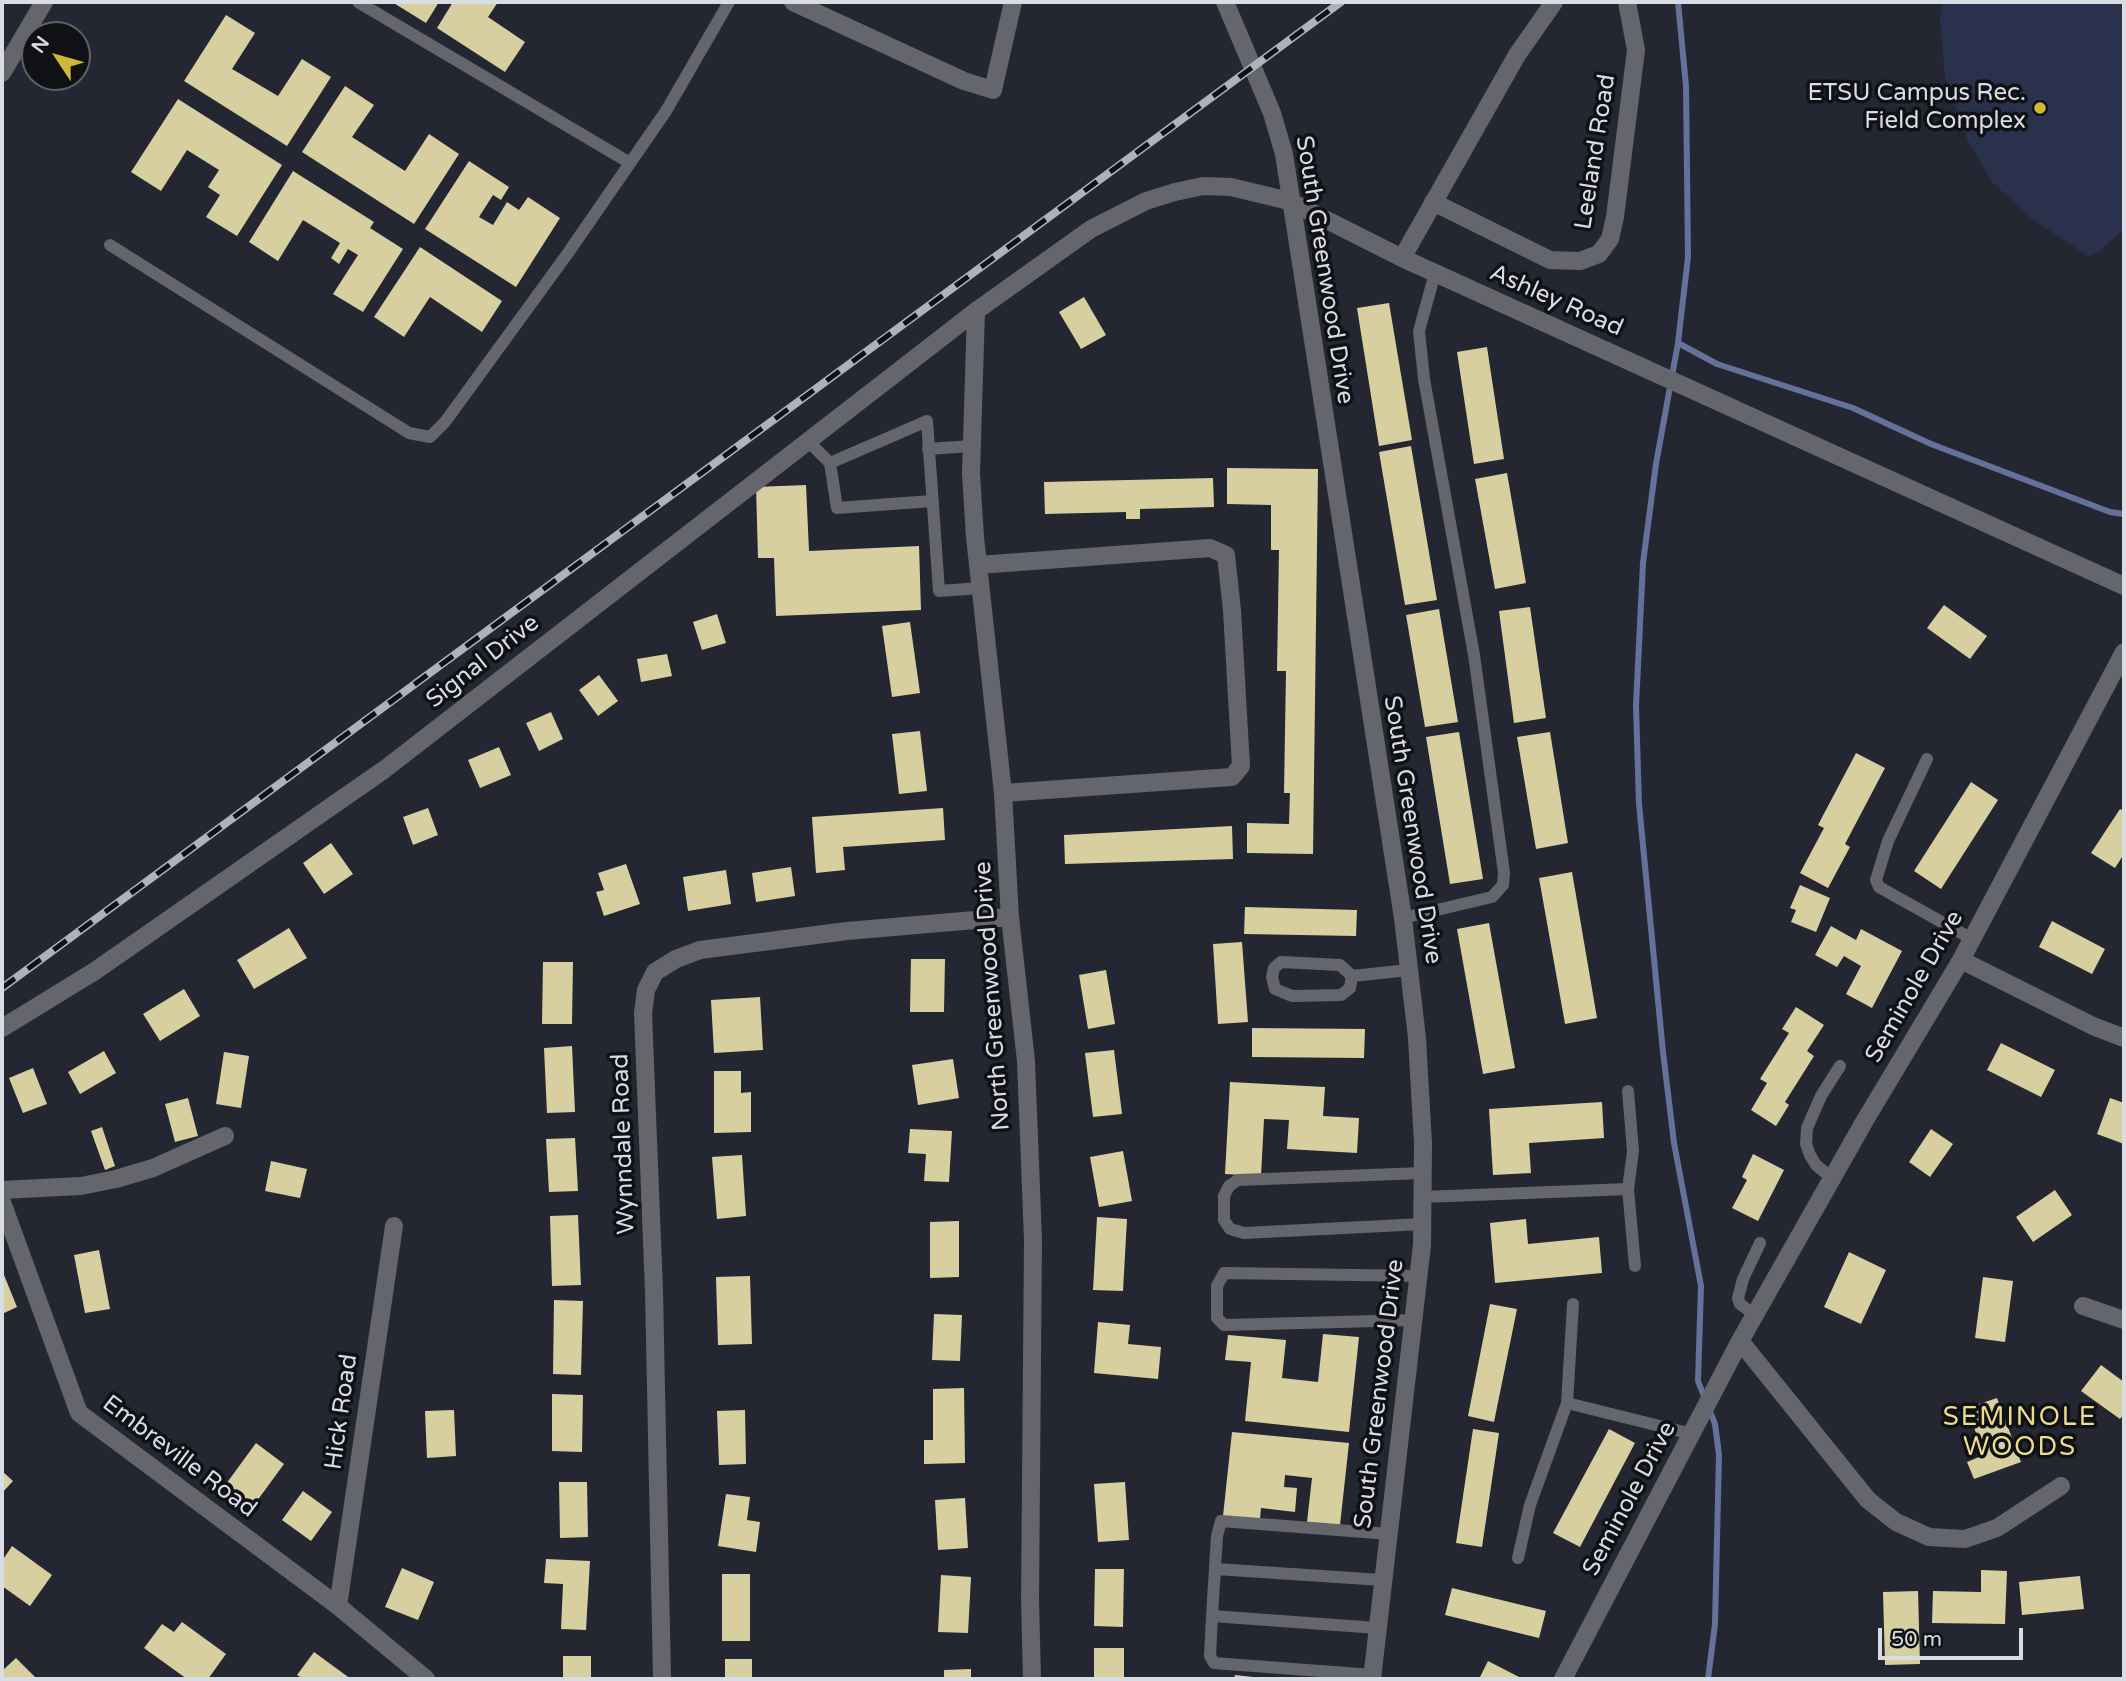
<!DOCTYPE html>
<style>
body{margin:0}
#map{position:relative;width:2126px;height:1681px;overflow:hidden;background:#242732;font-family:"Varela Round",sans-serif}
canvas{display:block}
.frame{position:absolute;inset:0;border:4px solid #dadce3;pointer-events:none}
.north{position:absolute;left:21px;top:21px;width:70px;height:70px;box-sizing:border-box;background:#0f1115;border:2px solid #606267;border-radius:50%;rotate:306deg;font-size:19px;font-weight:700;line-height:28px;text-align:center;color:#dadce3}
.north::after{content:'';display:block;margin:auto;width:24px;height:32px;background:#cfb837;clip-path:polygon(50% 0,100% 100%,50% 72%,0 100%)}
.scale{position:absolute;left:1878px;top:1628px;width:145px;height:32px;box-sizing:border-box;border:4px solid #dadce3;border-top:0;padding-left:9px;font-size:21px;line-height:24px;white-space:nowrap;color:#dadce3;-webkit-text-stroke:5px #0f1115;paint-order:stroke}
</style>
<div id="map">
<canvas width="2126" height="1681"></canvas>
<div class="frame"></div>
<div class="north">N</div>
<div class="scale">50 m</div>
</div>
<script>
const c = document.querySelector('canvas').getContext('2d');
c.lineJoin = 'round';
function paint(path, color) { c.fillStyle = color; c.fill(path, 'evenodd'); }
const shape = rows => new Path2D(rows.map(r => 'M' + r).join(''));
function trace(path, color, width, dash) { c.strokeStyle = color; c.lineWidth = width; c.lineCap = dash ? 'butt' : 'round'; c.setLineDash(dash || []); c.stroke(path); }
function write(font, color, halo, rows, align = 'center') {
  c.font = font + ' "Varela Round",sans-serif'; c.lineWidth = 7; c.setLineDash([]); c.textBaseline = 'middle'; c.strokeStyle = halo; c.fillStyle = color; for (const [text, x, y, turn = 0] of rows) {
    c.save(); c.translate(x, y); c.rotate((+turn || 0) * Math.PI / 180); c.textAlign = isNaN(turn) ? turn : align; if (halo) c.strokeText(text, 0, 0); c.fillText(text, 0, 0); c.restore();
  }
}
paint(shape([
 [1943,2,2124,2,2124,229,2097,253,2088,256,2032,219,1993,183,1967,139,1945,77,1940,20]
]), '#2a314d');
trace(shape([
 [1678,2,1686,86,1688,257,1678,343,1656,464,1643,563,1636,706,1639,804,1663,1052,1674,1143,1701,1286,1698,1381,1715,1424,1719,1455,1715,1624,1708,1679],
 [1678,343,1717,364,1853,408,1931,444,2110,512,2124,514]
]), '#667199', 6);
paint(shape([
 [392,2,439,2,426,23],
 [453,2,498,2,488,17,525,42,505,72,437,28],
 [226,15,255,33,232,69,256,83,278,96,302,59,331,77,287,146,184,81],
 [345,86,374,105,352,137,405,171,429,134,459,154,414,224,302,152],
 [178,99,282,165,237,236,206,217,220,195,208,187,219,170,187,150,161,191,131,172],
 [469,161,509,187,501,200,493,195,479,217,493,225,507,202,519,210,528,197,560,218,516,287,425,229],
 [293,171,374,222,370,228,403,249,363,312,333,294,358,255,348,249,339,264,331,258,340,243,303,220,278,261,249,242],
 [420,247,502,301,482,332,430,297,404,337,374,317],
 [1084,297,1106,335,1081,349,1059,312],
 [1389,303,1412,440,1379,446,1357,308],
 [1487,347,1504,459,1474,464,1457,352],
 [1411,446,1437,600,1405,605,1379,452],
 [1227,468,1318,469,1313,854,1247,853,1247,823,1289,824,1290,793,1284,793,1286,671,1277,671,1279,550,1271,550,1271,505,1227,504],
 [1507,473,1526,583,1495,589,1475,479],
 [1213,478,1214,507,1140,509,1140,519,1126,519,1126,512,1045,514,1044,482],
 [806,485,809,551,919,546,921,610,776,616,774,558,758,558,756,487],
 [1944,605,1987,636,1970,659,1927,628],
 [1530,607,1546,718,1514,723,1499,611],
 [1439,609,1458,722,1425,727,1406,615],
 [717,614,726,643,702,650,693,622],
 [910,622,920,693,892,697,882,626],
 [667,654,672,676,641,682,637,659],
 [599,675,618,701,598,716,579,690],
 [551,712,563,739,539,751,526,723],
 [920,731,927,791,899,794,892,734],
 [1459,732,1483,879,1450,884,1426,737],
 [1550,732,1568,843,1536,849,1517,737],
 [499,747,511,775,480,788,468,760],
 [1856,753,1885,768,1845,844,1850,847,1828,888,1800,873,1824,828,1818,825],
 [1971,782,1998,800,1941,889,1914,871],
 [428,808,438,835,413,845,403,817],
 [943,808,945,840,843,847,845,870,816,873,812,817],
 [2120,809,2124,811,2124,854,2115,868,2091,853],
 [1232,826,1233,859,1065,864,1064,835],
 [331,843,353,874,324,894,303,863],
 [626,864,640,904,604,916,596,892,604,890,598,873],
 [791,867,795,896,756,902,752,873],
 [726,870,731,904,688,911,683,877],
 [1572,872,1597,1018,1565,1024,1539,878],
 [1800,885,1830,898,1816,932,1791,922,1796,910,1790,908],
 [1245,907,1357,910,1356,936,1244,934],
 [2052,921,2105,949,2092,974,2039,947],
 [1489,923,1515,1068,1483,1074,1457,929],
 [1831,926,1856,940,1861,929,1902,951,1872,1008,1846,994,1861,966,1844,956,1837,967,1815,955],
 [289,928,307,958,254,989,237,960],
 [1242,942,1248,1022,1218,1024,1213,944],
 [911,959,945,959,944,1012,910,1012],
 [543,962,573,962,572,1024,542,1024],
 [1106,970,1115,1024,1088,1029,1079,975],
 [184,989,200,1016,160,1041,143,1014],
 [760,997,763,1050,714,1053,711,1000],
 [1796,1007,1824,1025,1807,1051,1814,1056,1785,1102,1789,1105,1776,1126,1751,1110,1767,1083,1760,1079,1789,1033,1782,1029],
 [1252,1028,1365,1029,1364,1058,1252,1057],
 [2001,1043,2055,1070,2041,1097,1987,1070],
 [572,1046,575,1112,547,1113,544,1048],
 [1114,1050,1122,1114,1093,1117,1085,1053],
 [104,1051,116,1073,80,1094,68,1072],
 [224,1052,249,1056,241,1108,216,1104],
 [953,1059,959,1098,918,1105,912,1065],
 [33,1068,47,1104,23,1113,9,1078],
 [714,1071,741,1071,741,1093,751,1092,751,1132,714,1133],
 [1230,1082,1325,1087,1323,1116,1359,1118,1357,1153,1287,1149,1289,1120,1264,1119,1261,1176,1225,1174],
 [188,1098,198,1136,175,1142,165,1104],
 [2110,1098,2124,1103,2124,1144,2097,1134],
 [1602,1102,1604,1138,1529,1143,1531,1173,1493,1175,1489,1109],
 [102,1127,115,1166,105,1170,91,1131],
 [910,1129,952,1131,949,1182,924,1181,926,1154,908,1153],
 [1931,1129,1953,1144,1930,1177,1909,1162],
 [575,1138,578,1191,549,1192,546,1139],
 [1123,1151,1132,1201,1099,1207,1090,1157],
 [1753,1154,1784,1170,1758,1221,1732,1208,1747,1180,1742,1177],
 [742,1155,746,1216,717,1219,712,1157],
 [271,1161,307,1169,300,1198,265,1191],
 [2055,1190,2072,1215,2033,1242,2016,1217],
 [578,1215,581,1285,552,1286,550,1216],
 [1097,1217,1127,1219,1123,1291,1093,1290],
 [1526,1219,1528,1244,1599,1237,1602,1273,1495,1283,1490,1223],
 [959,1221,959,1277,930,1278,930,1222],
 [99,1250,110,1309,85,1313,74,1255],
 [1849,1252,1886,1270,1861,1324,1824,1307],
 [2,1270,17,1307,2,1314],
 [750,1276,752,1344,718,1345,716,1277],
 [1983,1277,2013,1281,2005,1342,1975,1338],
 [554,1300,583,1301,581,1375,553,1374],
 [1490,1304,1517,1309,1494,1422,1468,1416],
 [934,1314,962,1315,960,1361,932,1360],
 [1098,1322,1130,1325,1128,1344,1161,1347,1158,1379,1094,1373],
 [1323,1334,1359,1337,1349,1432,1245,1421,1251,1362,1225,1360,1228,1335,1286,1340,1282,1378,1318,1382],
 [2101,1365,2124,1382,2124,1414,2120,1419,2081,1391],
 [964,1388,965,1463,924,1464,924,1440,933,1440,933,1389],
 [552,1394,583,1395,582,1452,552,1451],
 [1997,1398,2021,1462,1974,1479,1967,1462,1984,1455,1967,1408],
 [454,1410,456,1456,427,1458,425,1411],
 [745,1410,746,1464,719,1465,717,1411],
 [1473,1429,1499,1433,1482,1547,1456,1543],
 [1609,1429,1635,1443,1580,1547,1553,1533],
 [1232,1432,1349,1443,1340,1525,1307,1522,1312,1478,1285,1475,1284,1487,1297,1488,1295,1512,1261,1508,1260,1519,1223,1516],
 [256,1443,284,1464,254,1505,226,1484],
 [2,1471,13,1481,2,1493],
 [559,1482,587,1482,588,1537,560,1538],
 [1125,1482,1129,1540,1098,1542,1094,1484],
 [303,1491,332,1512,311,1541,282,1520],
 [726,1494,750,1497,747,1520,760,1522,756,1552,718,1546],
 [965,1498,968,1548,938,1550,935,1500],
 [12,1546,52,1575,30,1606,2,1586,2,1561],
 [546,1559,590,1561,586,1630,561,1629,563,1584,544,1583],
 [402,1568,434,1582,418,1620,385,1607],
 [1095,1569,1124,1569,1123,1627,1094,1626],
 [1981,1570,2007,1571,2005,1624,1932,1623,1933,1591,1981,1592],
 [722,1574,750,1574,750,1641,722,1641],
 [941,1575,971,1577,968,1633,938,1632],
 [2080,1576,2084,1609,2022,1615,2019,1582],
 [1452,1588,1546,1611,1539,1638,1445,1615],
 [1918,1591,1920,1664,1885,1665,1883,1592],
 [182,1622,226,1654,208,1679,187,1679,144,1648,162,1624,174,1632],
 [1094,1648,1124,1648,1124,1679,1094,1679],
 [314,1652,351,1679,303,1679,297,1675],
 [563,1656,591,1656,591,1679,563,1679],
 [16,1658,37,1679,2,1679,2,1671],
 [725,1659,752,1659,752,1679,725,1679],
 [1488,1661,1519,1677,1517,1679,1479,1679],
 [971,1669,971,1679,944,1679,944,1670],
 [1235,1675,1253,1677,1252,1679,1234,1679]
]), '#d8cfa0');
trace(shape([
 [358,2,630,163],
 [110,245,409,433,430,437,445,422,568,253,666,111,729,2],
 [808,441,830,463,837,508,932,501],
 [928,449,972,446],
 [830,463,927,421,939,591,981,588],
 [1927,759,1888,841,1876,880,1879,887,1972,939],
 [1403,918,1492,897,1503,885,1504,873,1474,655,1424,379,1419,331,1435,273],
 [1352,976,1350,988,1341,995,1292,996,1275,989,1272,977,1274,968,1281,962,1340,965,1352,976,1409,970],
 [1628,1091,1633,1151,1628,1189,1635,1266],
 [1832,1178,1816,1165,1810,1155,1806,1144,1807,1128,1821,1096,1840,1066],
 [1423,1197,1628,1189],
 [1423,1224,1244,1233,1230,1229,1224,1220,1224,1196,1229,1186,1238,1180,1423,1173],
 [1573,1304,1567,1403,1692,1434],
 [1755,1315,1740,1304,1738,1298,1743,1279,1760,1243],
 [1415,1320,1224,1325,1217,1318,1217,1286,1224,1273,1419,1276],
 [1518,1558,1530,1505,1567,1403],
 [1216,1569,1382,1580],
 [1212,1616,1217,1536,1221,1521,1389,1534],
 [1373,1675,1214,1663,1210,1656,1212,1616,1377,1628]
]), '#64666c', 12);
trace(shape([
 [793,2,964,81,993,90,1013,2],
 [2,73,44,2],
 [1433,202,1550,260,1580,261,1599,254,1610,239,1615,217,1636,50,1627,2],
 [1402,258,1517,55,1554,2],
 [976,311,971,473,975,537,1003,793,1010,917,1026,1061,1033,1240,1030,1600,1032,1679],
 [978,565,1210,548,1226,555,1232,610,1241,766,1232,777,1003,793],
 [1961,960,2093,1026,2124,1038],
 [2,1028,95,971,385,769,976,311,1091,229,1146,201,1175,192,1203,186,1231,187,1289,201,1402,258,2124,586],
 [2,1190,81,1186,116,1179,153,1168,225,1136],
 [2,1202,79,1413,338,1606,426,1679],
 [2083,1306,2124,1320],
 [1740,1341,1868,1500,1896,1522,1929,1537,1965,1539,1997,1528,2061,1486],
 [338,1606,394,1226],
 [662,1679,654,1291,643,1013,646,990,655,972,676,959,700,950,847,931,1010,917],
 [1563,1679,1740,1341,1864,1122,1961,960,2124,652]
]), '#64666c', 18);
trace(shape([
 [1225,2,1272,113,1284,154,1403,918,1417,1038,1423,1144,1422,1245,1372,1679]
]), '#64666c', 18);
const rail = shape([
 [2,988,1341,2]
]);
trace(rail, '#afb2ba', 8);
trace(rail, '#0f1115', 5, [16]);
for (const [x, y, r, color] of [
 [2040,108,7,"#cfb837"]
]) { const dot = new Path2D(); dot.arc(x, y, r, 0, 2 * Math.PI); c.fillStyle = color; c.fill(dot); trace(dot, '#0f1115', 2.5); }
write('24px', '#dadce3', '#0f1115', [
 ["ETSU Campus Rec.",2026,94],
 ["Field Complex",2026,122]
], 'right');
write('24px', '#dadce3', '#0f1115', [
 ["Leeland Road",1596,152,-81],
 ["South Greenwood Drive",1324,270,81],
 ["Ashley Road",1556,301,24],
 ["Signal Drive",483,662,-38],
 ["South Greenwood Drive",1412,830,81],
 ["Seminole Drive",1915,987,-60],
 ["North Greenwood Drive",993,996,-94],
 ["Wynndale Road",624,1144,-92],
 ["South Greenwood Drive",1380,1394,-83],
 ["Hick Road",342,1412,-82],
 ["Embreville Road",179,1457,37],
 ["Seminole Drive",1630,1499,-62]
]);
c.letterSpacing = '2px';
write('26px', '#ecdd8e', '#0f1115', [
 ["SEMINOLE",2020,1418],
 ["WOODS",2020,1448]
]);
c.letterSpacing = '0px';
</script>
